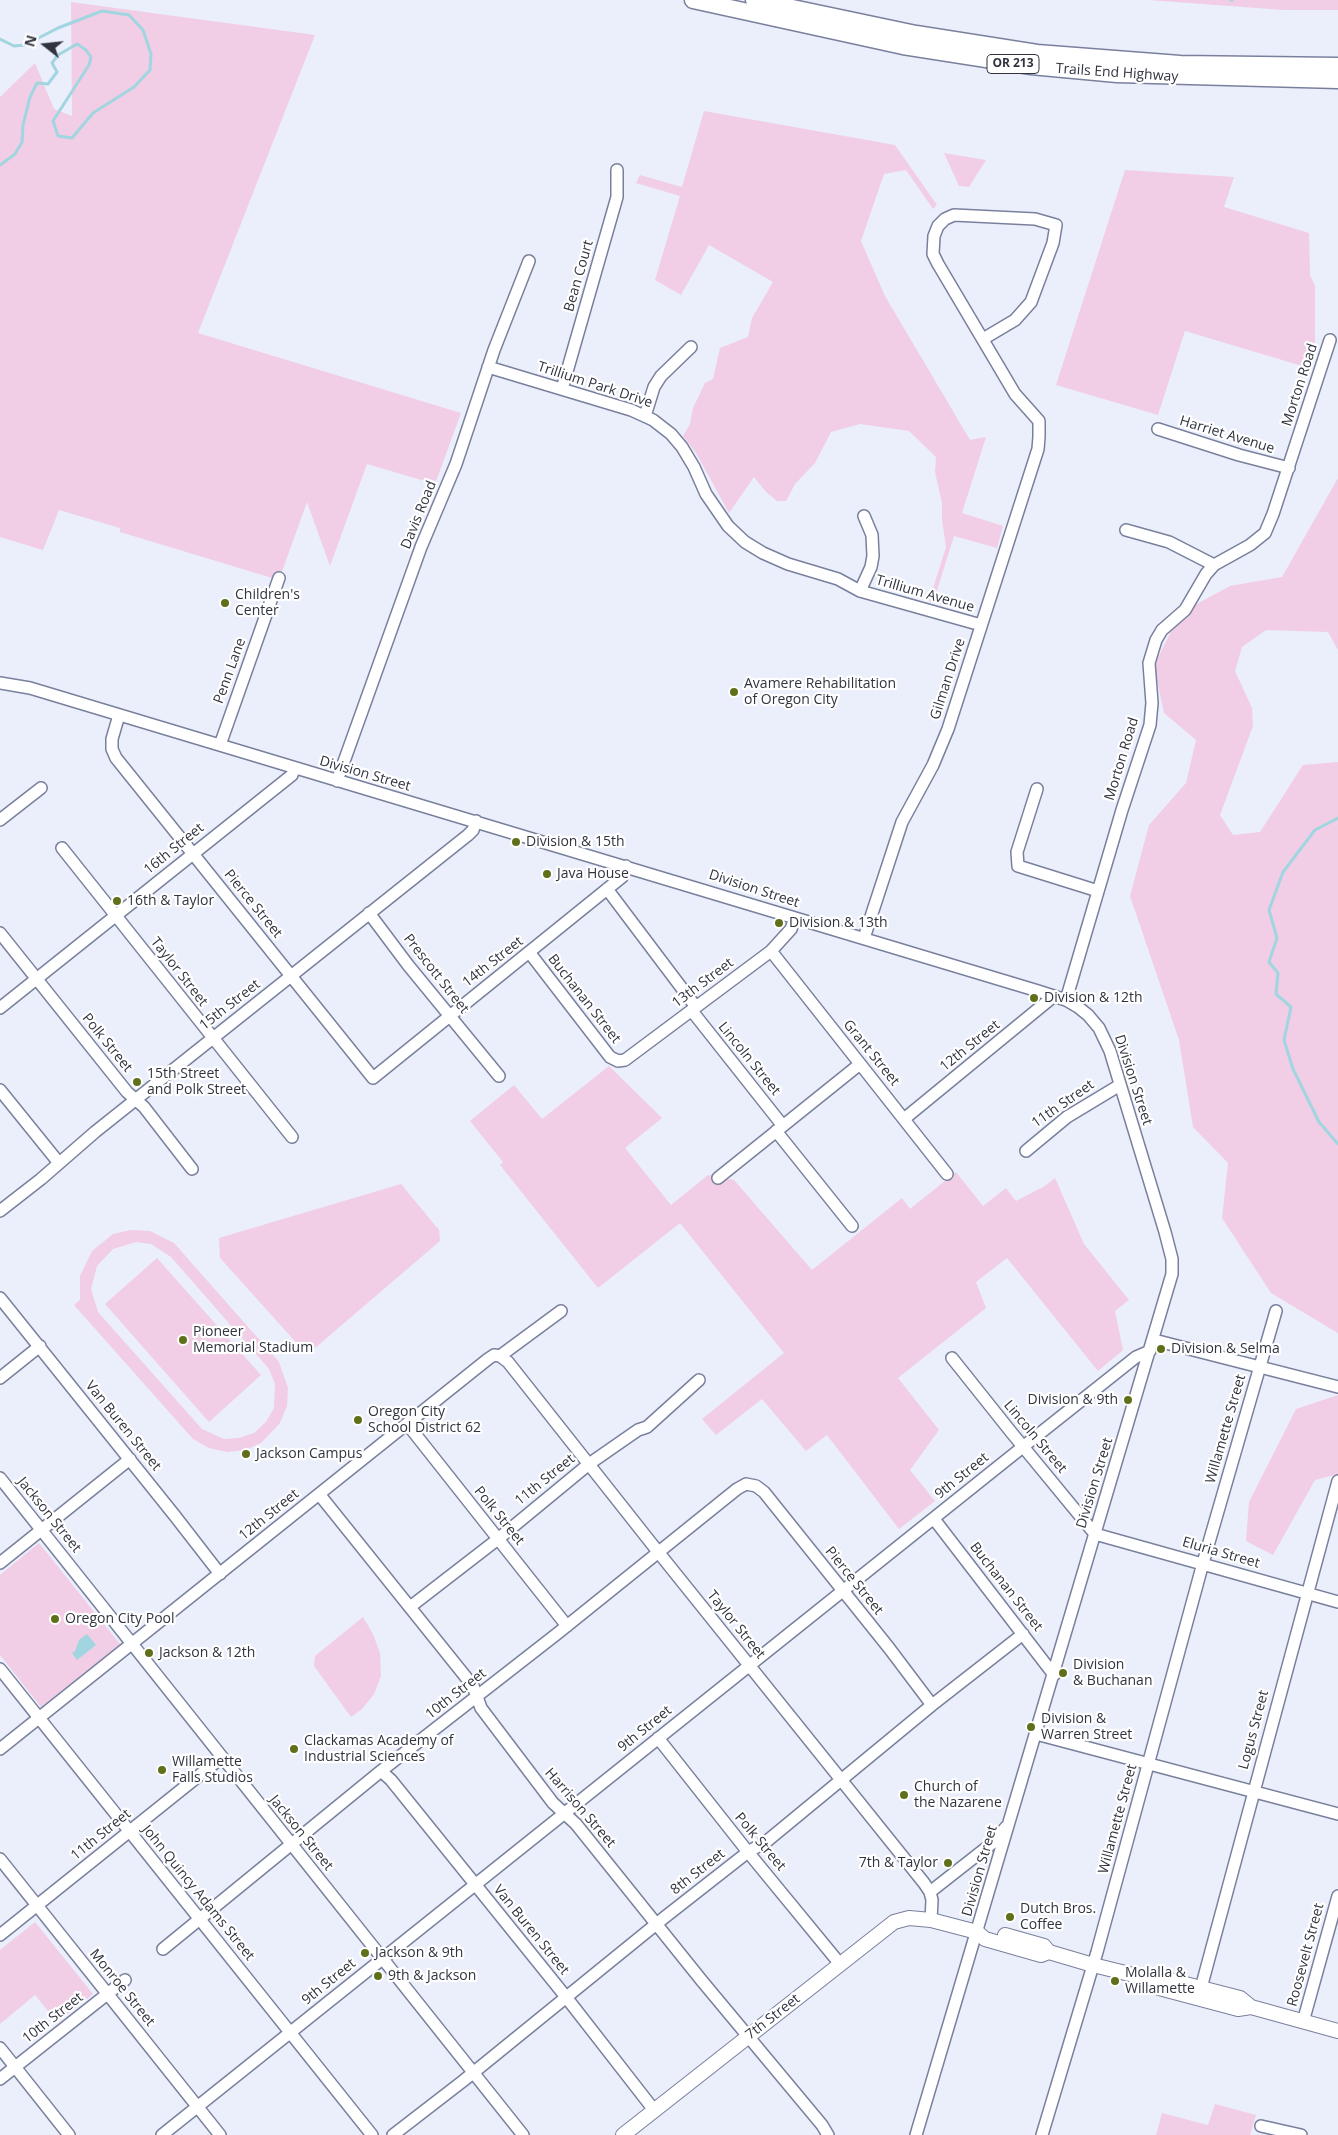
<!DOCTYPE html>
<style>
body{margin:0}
#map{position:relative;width:1338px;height:2135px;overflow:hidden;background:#ebeefb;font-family:"Open Sans",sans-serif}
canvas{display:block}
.north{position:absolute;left:20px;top:20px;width:50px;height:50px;-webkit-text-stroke:4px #fff;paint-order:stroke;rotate:286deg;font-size:14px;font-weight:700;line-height:20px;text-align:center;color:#313440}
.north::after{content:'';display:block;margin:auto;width:18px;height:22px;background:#313440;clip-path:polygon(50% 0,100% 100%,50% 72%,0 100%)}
</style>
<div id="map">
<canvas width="1338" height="2135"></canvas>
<div class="north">N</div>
</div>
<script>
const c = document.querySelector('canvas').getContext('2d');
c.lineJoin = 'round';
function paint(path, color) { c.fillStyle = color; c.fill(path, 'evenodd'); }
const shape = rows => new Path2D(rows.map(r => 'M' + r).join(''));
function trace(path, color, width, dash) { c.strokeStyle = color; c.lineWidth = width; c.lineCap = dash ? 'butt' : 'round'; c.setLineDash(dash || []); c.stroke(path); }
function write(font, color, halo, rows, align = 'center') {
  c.font = font + ' "Open Sans",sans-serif'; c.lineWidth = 4.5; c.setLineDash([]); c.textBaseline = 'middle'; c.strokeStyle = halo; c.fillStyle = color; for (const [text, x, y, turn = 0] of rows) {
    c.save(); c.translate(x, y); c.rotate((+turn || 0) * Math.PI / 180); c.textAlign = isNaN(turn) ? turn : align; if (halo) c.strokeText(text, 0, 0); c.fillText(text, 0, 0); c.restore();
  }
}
paint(shape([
 [1148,0,1338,0,1338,10,1284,10],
 [71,2,315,35,198,333,461,413,435,484,367,464,330,566,307,502,279,580,120,532,120,528,59,510,43,550,0,537,0,97,35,63,54,109,72,116],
 [704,111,895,145,937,205,933,209,906,170,884,174,861,241,885,296,970,440,986,437,962,513,1003,526,997,548,954,536,933,603,929,601,946,547,942,520,942,503,935,472,936,457,909,431,860,424,831,432,815,463,795,484,786,501,777,501,766,492,754,477,729,513,696,453,683,436,690,424,693,408,705,383,713,379,720,348,748,337,752,318,773,282,709,245,681,295,655,280,680,196,636,183,640,175,682,187],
 [944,153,986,160,969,187,959,186],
 [1125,170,1234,177,1224,207,1309,233,1310,275,1315,286,1315,348,1309,368,1185,331,1158,415,1056,385],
 [1338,478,1338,650,1328,632,1266,630,1242,647,1235,671,1252,708,1253,726,1220,815,1233,835,1260,832,1303,765,1338,762,1338,1333,1271,1293,1222,1218,1228,1163,1193,1127,1179,1040,1130,896,1149,825,1186,783,1196,740,1164,713,1154,666,1180,613,1230,586,1282,577],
 [609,1066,662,1118,625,1148,671,1205,708,1175,734,1180,812,1270,902,1198,910,1209,956,1172,983,1206,1006,1188,1016,1201,1045,1186,1055,1178,1084,1244,1129,1300,1115,1311,1123,1350,1098,1371,1007,1258,976,1282,986,1308,898,1378,939,1430,910,1470,935,1501,899,1529,827,1435,806,1451,762,1399,716,1435,702,1419,784,1353,680,1223,598,1288,500,1165,503,1162,470,1121,514,1085,542,1119],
 [401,1184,439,1230,440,1241,315,1348,302,1349,220,1258,219,1238],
 [131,1230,150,1231,174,1243,279,1362,288,1388,287,1406,280,1423,261,1443,245,1450,227,1452,209,1448,193,1439,74,1305,80,1300,80,1276,92,1251,113,1234],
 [136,1242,151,1244,171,1257,269,1369,275,1384,274,1408,266,1422,254,1433,239,1438,224,1439,202,1429,98,1312,91,1289,97,1266,113,1249],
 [157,1258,261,1375,209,1422,105,1304],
 [1338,1395,1338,1474,1315,1480,1273,1555,1246,1541,1249,1502,1296,1409],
 [39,1543,120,1644,41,1707,0,1655,0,1575],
 [363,1617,373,1634,380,1653,381,1676,374,1694,362,1709,351,1717,314,1666,315,1656],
 [35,1922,93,1994,57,2022,35,1995,0,2024,0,1950],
 [1215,2104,1256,2115,1250,2135,1156,2135,1162,2113,1208,2125]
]), '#f1cee6');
paint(shape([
 [87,1634,96,1645,77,1660,72,1653,75,1651,79,1640]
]), '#a1d5e0');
trace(shape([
 [1231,0,1232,0],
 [0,39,14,46,25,45,58,28,102,11,129,15,143,30,151,54,150,70,134,87,93,113,72,138,58,136,53,121,89,65,91,57,86,50,77,44,58,55,52,63,57,72,48,84,37,83,30,97,23,125,22,142,15,154,0,165],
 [1338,818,1315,830,1283,872,1269,910,1277,938,1269,962,1278,973,1276,994,1291,1007,1284,1040,1293,1069,1319,1122,1338,1144]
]), '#a1d5e0', 3);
const minor = shape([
 [488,367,631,410,653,420,671,434,682,447,694,467,706,494,728,526,745,542,763,553,788,564,838,579,860,591,981,625],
 [562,389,617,197,617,170],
 [645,416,654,387,661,376,691,347],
 [1158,429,1239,455,1289,468],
 [1126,530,1169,542,1214,565],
 [860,591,871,567,873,556,872,535,864,516],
 [0,683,30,688,1038,991,1066,1000,1078,1007,1088,1015,1099,1028,1110,1051,1165,1232,1172,1259,1172,1274,916,2135],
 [119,715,112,739,112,749,116,758,373,1078,622,877,626,866],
 [220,745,279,578],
 [337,781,421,547,456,464,494,350,529,261],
 [1037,789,1017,852,1018,866,1098,891],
 [0,820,41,788],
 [62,848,292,1137],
 [607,889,696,1007],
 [369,913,408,965,499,1076],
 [0,933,127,1092,144,1107,192,1169],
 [864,938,902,822,933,765,948,729,1038,449,1039,437,1039,421,1015,394,938,264,933,254,934,236,938,226,945,219,954,215,1035,219,1056,225,1053,243,1031,302,1015,320,983,339],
 [771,951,947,1174],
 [529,952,610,1057,618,1061,625,1060,771,951,791,929,795,918],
 [1066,1000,1122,810,1150,725,1152,703,1149,663,1156,640,1162,630,1185,610,1206,574,1214,565,1250,545,1265,533,1273,514,1330,340],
 [0,1008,292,775,294,768],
 [692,1011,783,1126],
 [0,1090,59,1163],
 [904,1119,1054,996],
 [776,1131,852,1226],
 [1026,1151,1067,1117,1120,1085],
 [718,1178,860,1064],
 [0,1211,41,1179,95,1132,468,835,473,830,476,821],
 [0,1298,175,1516,220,1574],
 [1154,1340,1338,1387],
 [500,1356,508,1362,659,1553,924,1883,930,1892,932,1900,931,1920],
 [952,1358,1011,1432,1095,1534,1338,1602],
 [0,1378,40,1346],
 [408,1425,567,1626],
 [0,1478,523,2135],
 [319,1494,473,1686,481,1708,553,1803,576,1824,702,1981,822,2125,828,2135],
 [934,1519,1054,1675],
 [0,1563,130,1459],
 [410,1607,498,1539,589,1464,638,1430,647,1427,699,1380],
 [0,1669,372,2135],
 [1036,1734,1338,1814],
 [658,1738,748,1852,840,1964],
 [0,1749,488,1359,494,1355,500,1356,561,1311],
 [381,1771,391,1780,566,1997,654,2110],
 [0,1859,220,2135],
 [930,1892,995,1841,1006,1827],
 [0,1935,221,1758],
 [163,1949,381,1771,558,1633,737,1489,746,1484,756,1486,764,1492,889,1648,932,1705],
 [1201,1988,1338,1481],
 [1303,2022,1338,1896],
 [0,2048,69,2135],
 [0,2079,125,1980],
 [1261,2126,1301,2135],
 [162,2135,1024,1446,1136,1357,1150,1351],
 [393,2135,463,2081,665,1917,748,1852,767,1841,932,1705,1023,1634],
 [1042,2135,1097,1952,1203,1563,1276,1311]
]);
const major = shape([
 [1005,1935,1044,1946,1049,1952,1093,1965,1150,1979,1162,1978,1240,1998,1251,2007],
 [1150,1979,1159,1988,1238,2009,1251,2007,1338,2031],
 [623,2135,894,1922,909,1918,931,1920,977,1932,985,1939,1041,1955,1049,1952]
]);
const highway = shape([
 [693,0,903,46,1031,66,1117,74,1338,80],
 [754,0,916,34,1037,53,1180,64,1338,66]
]);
trace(minor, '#79809d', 14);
trace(major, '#79809d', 16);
trace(highway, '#79809d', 19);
trace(minor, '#fff', 11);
trace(major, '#fff', 14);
trace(highway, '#fff', 16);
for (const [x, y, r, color] of [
 [225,603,5,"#5f6f1a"],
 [734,692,5,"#5f6f1a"],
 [516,842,5,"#5f6f1a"],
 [547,874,5,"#5f6f1a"],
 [117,901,5,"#5f6f1a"],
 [779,923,5,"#5f6f1a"],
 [1034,998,5,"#5f6f1a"],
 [137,1082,5,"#5f6f1a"],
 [183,1340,5,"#5f6f1a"],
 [1161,1349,5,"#5f6f1a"],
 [1128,1400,5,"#5f6f1a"],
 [358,1420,5,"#5f6f1a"],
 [246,1454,5,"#5f6f1a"],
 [55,1619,5,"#5f6f1a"],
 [149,1653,5,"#5f6f1a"],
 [1063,1673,5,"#5f6f1a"],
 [1031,1727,5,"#5f6f1a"],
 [294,1749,5,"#5f6f1a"],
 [162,1770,5,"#5f6f1a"],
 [904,1795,5,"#5f6f1a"],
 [948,1863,5,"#5f6f1a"],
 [1010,1917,5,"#5f6f1a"],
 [365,1953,5,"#5f6f1a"],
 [378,1976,5,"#5f6f1a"],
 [1115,1981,5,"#5f6f1a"]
]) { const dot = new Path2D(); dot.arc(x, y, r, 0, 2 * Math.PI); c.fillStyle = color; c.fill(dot); trace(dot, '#fff', 2); }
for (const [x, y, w] of [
 [1013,64,52]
]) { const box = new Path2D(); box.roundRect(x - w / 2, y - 9.5, w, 19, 4); c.fillStyle = '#fff'; c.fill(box); trace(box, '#313440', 1); }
write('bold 12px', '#313440', null, [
 ["OR 213",1013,64]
]);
write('14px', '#313440', '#fff', [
 ["Trails End Highway",1117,73,4],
 ["Bean Court",579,276,-74],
 ["Trillium Park Drive",595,385,18],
 ["Morton Road",1300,385,-72],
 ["Harriet Avenue",1227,435,17],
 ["Davis Road",419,515,-68],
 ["Trillium Avenue",925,594,16],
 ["Penn Lane",230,671,-70],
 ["Gilman Drive",948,679,-72],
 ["Morton Road",1122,759,-73],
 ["Division Street",365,774,16],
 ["16th Street",174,849,-39],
 ["Division Street",754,889,18],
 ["Pierce Street",253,904,51],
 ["14th Street",493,962,-38],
 ["Taylor Street",179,972,52],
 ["Prescott Street",436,974,52],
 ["13th Street",703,983,-37],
 ["Buchanan Street",584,999,52],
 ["15th Street",230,1005,-38],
 ["Polk Street",107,1043,51],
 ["12th Street",970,1046,-39],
 ["Grant Street",871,1053,51],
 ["Lincoln Street",749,1059,51],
 ["Division Street",1133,1080,72],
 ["11th Street",1063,1104,-35],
 ["Van Buren Street",123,1426,51],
 ["Willamette Street",1226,1429,-74],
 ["Lincoln Street",1035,1437,50],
 ["9th Street",962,1476,-39],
 ["11th Street",545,1480,-39],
 ["Division Street",1095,1483,-73],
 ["Jackson Street",49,1515,51],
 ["12th Street",269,1515,-39],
 ["Polk Street",499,1516,51],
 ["Eluria Street",1221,1553,16],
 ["Pierce Street",854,1581,51],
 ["Buchanan Street",1006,1587,52],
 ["Taylor Street",736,1625,51],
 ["10th Street",456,1694,-38],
 ["9th Street",645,1729,-39],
 ["Logus Street",1254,1730,-75],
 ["Harrison Street",580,1808,49],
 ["Willamette Street",1118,1819,-75],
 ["Jackson Street",301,1833,51],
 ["11th Street",101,1835,-39],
 ["Polk Street",760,1842,50],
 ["Division Street",980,1871,-74],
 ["8th Street",698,1872,-38],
 ["John Quincy Adams Street",198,1893,51],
 ["Van Buren Street",531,1930,51],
 ["Roosevelt Street",1306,1955,-75],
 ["9th Street",329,1982,-39],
 ["Monroe Street",122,1988,51],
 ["7th Street",773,2017,-38],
 ["10th Street",53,2018,-38]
]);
write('14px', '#313440', '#fff', [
 ["Children's",235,595],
 ["Center",235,611],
 ["Avamere Rehabilitation",744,684],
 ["of Oregon City",744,700],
 ["Division & 15th",526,842],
 ["Java House",557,874],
 ["16th & Taylor",127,901],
 ["Division & 13th",789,923],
 ["Division & 12th",1044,998],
 ["15th Street",147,1074],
 ["and Polk Street",147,1090],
 ["Pioneer",193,1332],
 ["Memorial Stadium",193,1348],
 ["Division & Selma",1171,1349],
 ["Division & 9th",1118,1400,"right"],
 ["Oregon City",368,1412],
 ["School District 62",368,1428],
 ["Jackson Campus",256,1454],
 ["Oregon City Pool",65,1619],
 ["Jackson & 12th",159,1653],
 ["Division",1073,1665],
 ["& Buchanan",1073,1681],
 ["Division &",1041,1719],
 ["Warren Street",1041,1735],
 ["Clackamas Academy of",304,1741],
 ["Industrial Sciences",304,1757],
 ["Willamette",172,1762],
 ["Falls Studios",172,1778],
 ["Church of",914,1787],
 ["the Nazarene",914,1803],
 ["7th & Taylor",938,1863,"right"],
 ["Dutch Bros.",1020,1909],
 ["Coffee",1020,1925],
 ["Jackson & 9th",375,1953],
 ["Molalla &",1125,1973],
 ["Willamette",1125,1989],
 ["9th & Jackson",388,1976]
], 'left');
</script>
